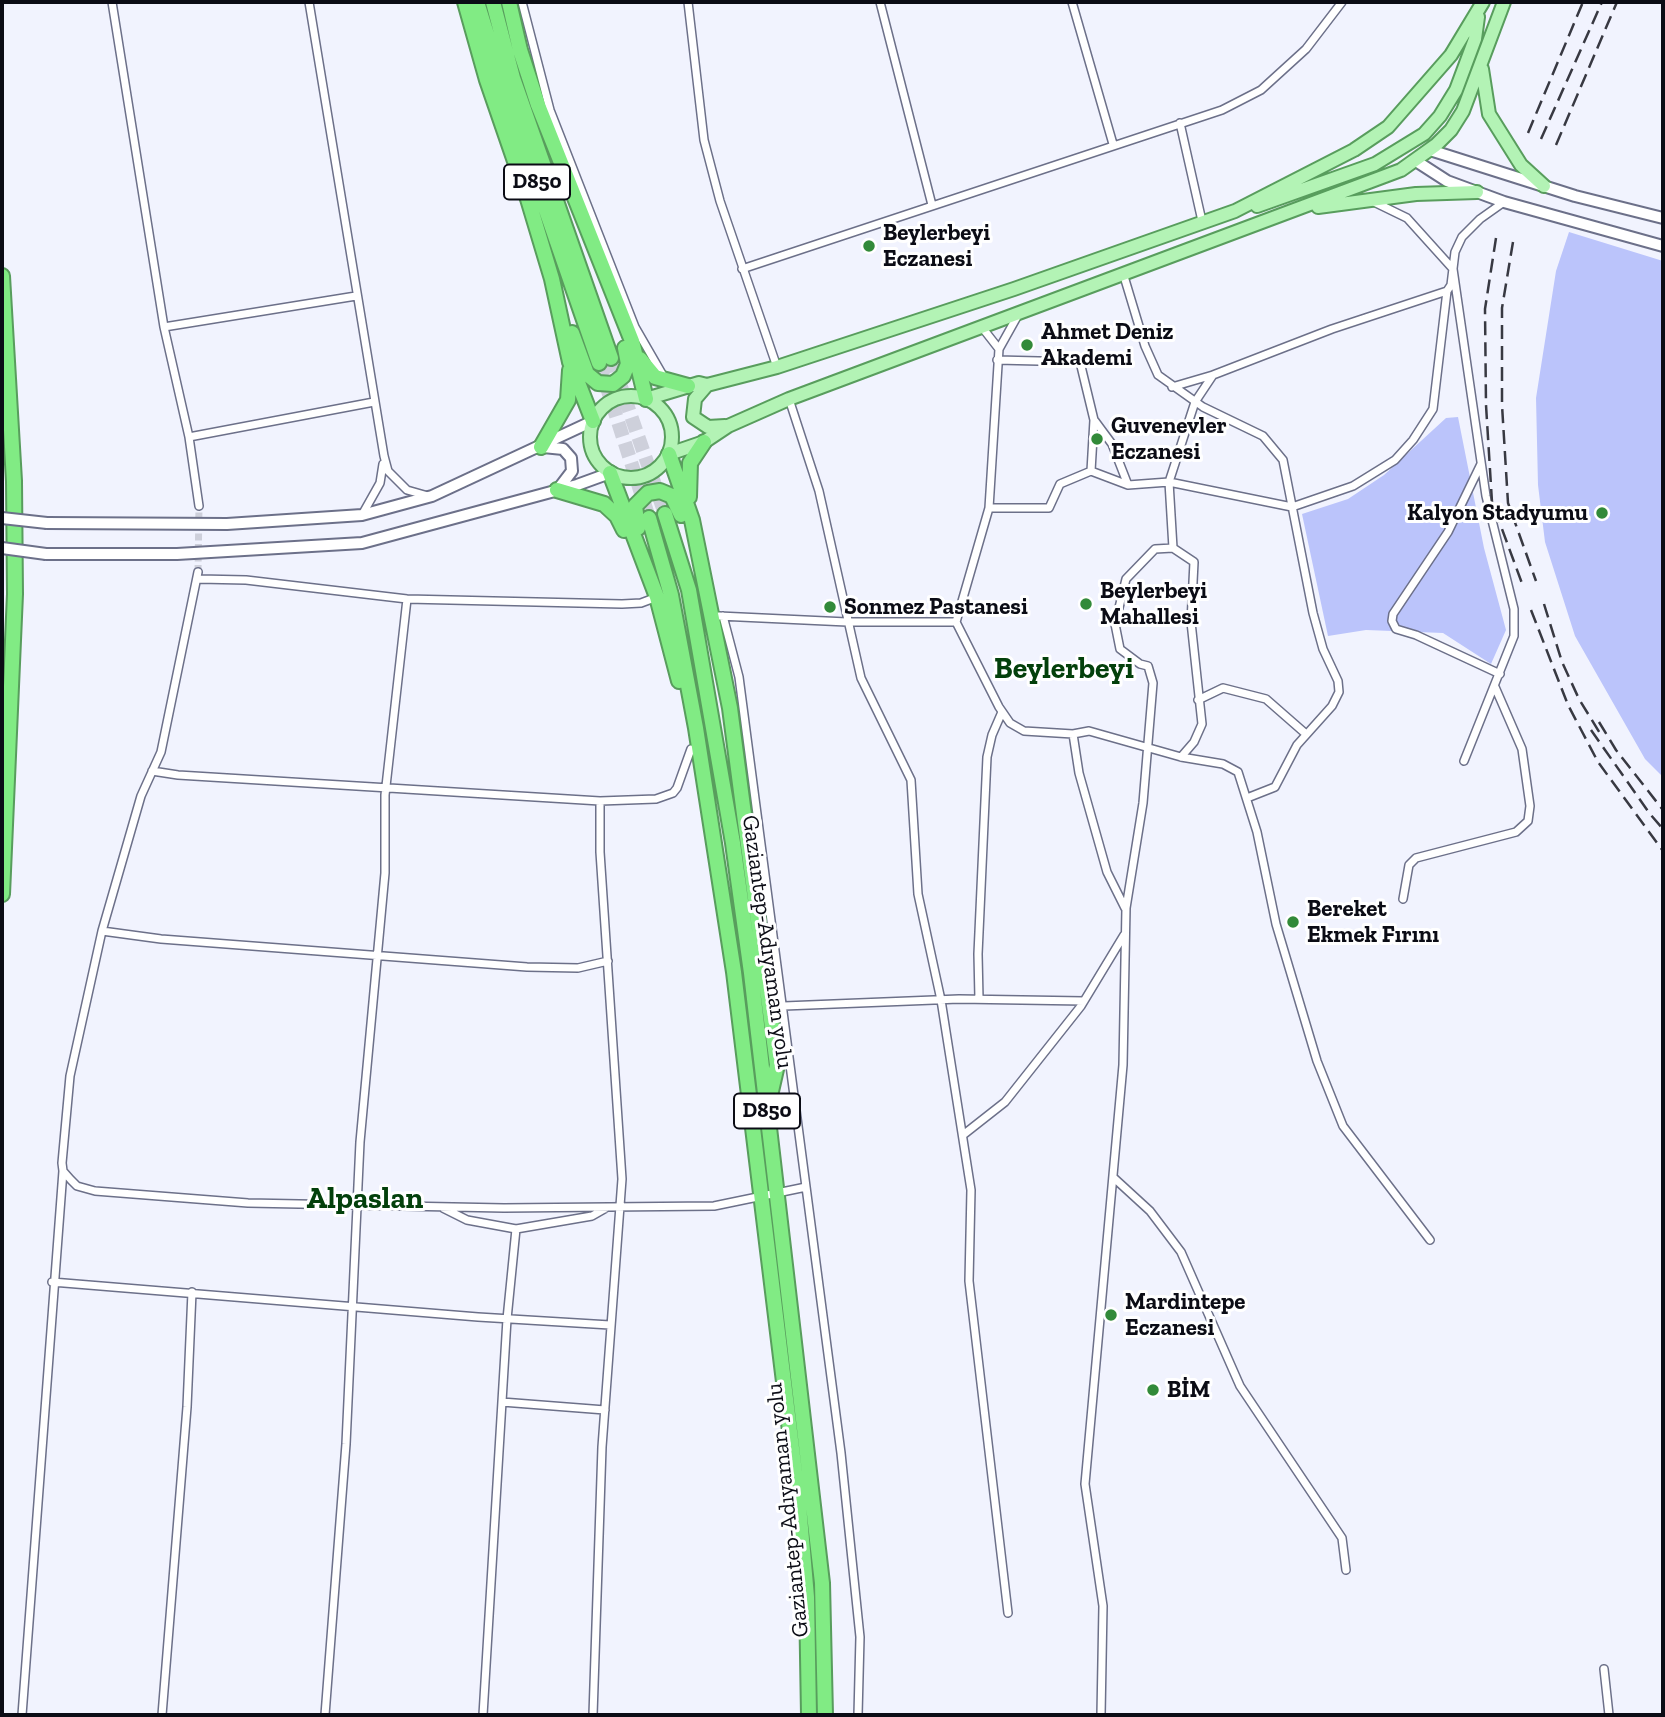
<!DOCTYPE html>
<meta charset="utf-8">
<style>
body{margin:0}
#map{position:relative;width:1665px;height:1717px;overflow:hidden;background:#f1f3fe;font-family:"Zilla Slab",serif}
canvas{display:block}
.frame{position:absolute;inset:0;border:4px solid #0b0c15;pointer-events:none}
</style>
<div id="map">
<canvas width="1665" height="1717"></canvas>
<div class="frame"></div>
</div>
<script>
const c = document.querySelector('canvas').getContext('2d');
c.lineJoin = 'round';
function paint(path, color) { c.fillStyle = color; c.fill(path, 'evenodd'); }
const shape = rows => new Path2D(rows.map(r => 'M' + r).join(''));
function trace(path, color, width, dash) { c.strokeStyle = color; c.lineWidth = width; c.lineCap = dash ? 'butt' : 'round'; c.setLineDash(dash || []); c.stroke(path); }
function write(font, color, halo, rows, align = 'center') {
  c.font = font + ' "Zilla Slab",serif'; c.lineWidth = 6; c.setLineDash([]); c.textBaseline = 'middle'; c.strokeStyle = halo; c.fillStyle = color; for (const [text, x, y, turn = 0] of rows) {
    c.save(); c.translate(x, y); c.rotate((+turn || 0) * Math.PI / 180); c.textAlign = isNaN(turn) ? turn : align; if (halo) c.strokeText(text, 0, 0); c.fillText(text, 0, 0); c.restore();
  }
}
paint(shape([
 [1569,232,1663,261,1663,777,1645,759,1575,636,1545,542,1538,485,1536,398,1556,271],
 [1458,417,1484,548,1506,630,1491,664,1443,633,1366,630,1328,636,1302,514,1348,499,1384,475,1446,418]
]), '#bbc4fb');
trace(shape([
 [198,572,199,506]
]), '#ced0db', 7, [7, 3.5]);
trace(shape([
 [611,358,665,514],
 [599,363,649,518]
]), '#ced0db', 14, [14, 7]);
const street = shape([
 [112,2,164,327,189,437,199,506],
 [309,2,384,456,388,471,407,490,428,496],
 [522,2,550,110,635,327,665,379],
 [688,2,704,140,720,201,777,367],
 [880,2,932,205],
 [1072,2,1113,144],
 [1180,123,1202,221],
 [1372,201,1407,218,1453,269,1486,496,1514,609,1514,636,1464,761],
 [742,269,1222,110,1261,90,1306,49,1342,2],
 [1123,273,1145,346,1158,375,1203,407,1263,436,1283,460,1313,613,1323,649,1338,681,1339,692,1332,706,1297,745,1275,787,1247,798],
 [1018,315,999,349,989,508,956,622,999,707,1010,723,1024,731,1073,734,1089,731,1181,757,1223,764,1238,772,1257,832,1276,924,1317,1061,1343,1126,1430,1240],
 [981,326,999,349],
 [164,327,356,296],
 [1172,387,1213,375],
 [789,399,819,491,861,678,911,780,918,894,941,1000,971,1190,969,1281,1008,1613],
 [1095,421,1112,444,1128,485],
 [189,437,374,402],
 [1481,464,1448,532,1393,614,1392,621,1396,629,1416,635,1500,674],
 [1091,471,1128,485,1169,482,1292,507,1353,486,1395,460,1413,440,1433,409,1447,291],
 [989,508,1049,508,1060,484,1091,471,1094,420,1080,362,997,360],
 [362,515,380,483,383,464],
 [198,572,161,752,141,796,102,931,70,1076,62,1163,63,1171,71,1180,77,1186,95,1191,248,1203,504,1208,714,1206,806,1187],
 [199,579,246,580,407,599,622,604,641,603,657,597],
 [719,616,847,622,956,622],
 [723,616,739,677,841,1453,860,1637,858,1715],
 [1198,700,1223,688,1266,699,1306,734],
 [1073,734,1079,773,1107,872,1125,908],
 [1181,757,1194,742,1202,724,1191,622,1194,562,1173,548,1169,482,1195,402,1213,375,1332,329,1447,291,1451,285,1455,252,1462,237,1480,219,1504,202],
 [152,771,178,775,600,801,656,799,673,793,677,788,691,749],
 [1403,899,1409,865,1416,858,1516,832,1528,821,1530,806,1522,749,1495,687],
 [102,931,161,939,527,967,578,968,608,961],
 [979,999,978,954,987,757,992,735,1002,712],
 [784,1006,959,999,1084,1001],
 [963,1135,1005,1102,1081,1006,1124,935],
 [1114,1178,1150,1211,1181,1252,1240,1386,1342,1538,1346,1570],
 [443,1208,467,1220,516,1229,592,1216,606,1208],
 [52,1282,478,1317,610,1325],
 [502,1402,605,1410],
 [1604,1669,1609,1715],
 [22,1715,63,1171],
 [162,1715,187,1407,192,1292],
 [325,1715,346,1444,360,1142,385,873,385,795,407,599],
 [483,1715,507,1319,516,1229],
 [593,1715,602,1447,622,1179,600,852,600,801],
 [1101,1715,1103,1606,1085,1484,1123,1065,1126,908,1143,803,1153,683,1148,666,1140,664,1120,649,1115,624,1126,579,1155,549,1173,548]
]);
const secondary = shape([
 [1430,150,1575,196,1663,218],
 [1416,161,1447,181,1504,202,1663,246],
 [543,447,563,449,571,458,572,471,559,488],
 [47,523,227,524,362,515,432,496,593,421],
 [46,554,177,554,362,543,577,485,610,473]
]);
const primary = shape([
 [1482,69,1489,114,1521,165,1544,186],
 [1257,206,1375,164,1424,134,1440,116,1456,90,1475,39,1478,17],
 [1318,207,1416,194,1477,192],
 [707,385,695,399,693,417,708,427,725,426],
 '590 437a41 41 0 1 1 82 0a41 41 0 1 1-82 0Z',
 [646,399,699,383,707,385,777,367,1014,289,1235,211,1354,150,1388,127,1451,55,1483,2],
 [669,454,704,442,728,426,789,399,1401,170,1436,145,1451,130,1463,111,1504,2]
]);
const highway = shape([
 [465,2,487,80,528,199,552,279,570,362,593,421],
 [477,2,504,89,599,363],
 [493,2,513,78,611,358],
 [509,2,520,50,538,105,632,341,646,399],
 [2,276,14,481,15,594,2,894],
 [572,333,587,374,598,383,613,384,623,376,628,364,625,348],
 [640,359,655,377,688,386],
 [541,447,568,400,570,370],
 [669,454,692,520,730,708,777,1065,769,1100],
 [610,473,657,597,679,681],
 [557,490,604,504,617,516,624,530],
 [689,497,690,463,704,442],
 [665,514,689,590,733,843,751,973,822,1583,825,1715],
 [649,518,671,595,696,728,734,972,799,1505,807,1597,809,1715],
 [638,528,635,506,648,493,660,491,672,496,681,515]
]);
trace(street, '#6c7089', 10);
trace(secondary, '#6c7089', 14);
trace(primary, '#589d5d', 16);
trace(highway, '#589d5d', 18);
trace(street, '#fff', 7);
trace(secondary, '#fff', 10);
trace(primary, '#b3f3b5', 12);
trace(highway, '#81eb84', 14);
trace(shape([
 [1528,133,1583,2],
 [1541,139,1602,2],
 [1556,145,1617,2],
 [1496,238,1485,309,1486,405,1492,502,1523,586],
 [1513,242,1502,308,1502,405,1508,503,1536,581],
 [1544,604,1562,662,1579,699,1601,735],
 [1531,610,1568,705,1598,762,1663,851],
 [1599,722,1616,750,1663,810],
 [1591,730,1650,814,1663,829]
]), '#383942', 2.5, [14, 7]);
const secondaryBridge = shape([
 [2,518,47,523],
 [2,548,46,554]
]);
trace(secondaryBridge, '#6c7089', 14, []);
trace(secondaryBridge, '#fff', 10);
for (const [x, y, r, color] of [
 [869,246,7,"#328a39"],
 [1027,345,7,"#328a39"],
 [1097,439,7,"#328a39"],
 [1602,513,7,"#328a39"],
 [1086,604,7,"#328a39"],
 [830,607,7,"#328a39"],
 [1293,922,7,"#328a39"],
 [1111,1315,7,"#328a39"],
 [1153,1390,7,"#328a39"]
]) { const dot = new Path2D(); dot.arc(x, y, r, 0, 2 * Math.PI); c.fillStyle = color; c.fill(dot); trace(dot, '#fff', 2.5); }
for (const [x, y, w] of [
 [537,182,66],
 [767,1111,66]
]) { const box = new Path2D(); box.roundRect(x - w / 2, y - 17.5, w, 35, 5); c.fillStyle = '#fff'; c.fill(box); trace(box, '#0b0c15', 2); }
write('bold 21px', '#0b0c15', null, [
 ["D850",537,182],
 ["D850",767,1111]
]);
write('bold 23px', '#0b0c15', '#fff', [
 ["Beylerbeyi",883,233],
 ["Eczanesi",883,259],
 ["Ahmet Deniz",1041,332],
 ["Akademi",1041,358],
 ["Guvenevler",1111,426],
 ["Eczanesi",1111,452],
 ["Kalyon Stadyumu",1588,513,"right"],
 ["Beylerbeyi",1100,591],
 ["Mahallesi",1100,617],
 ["Sonmez Pastanesi",844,607],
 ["Bereket",1307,909],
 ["Ekmek Fırını",1307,935],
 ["Mardintepe",1125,1302],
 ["Eczanesi",1125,1328],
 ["BİM",1167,1390]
], 'left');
write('23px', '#0b0c15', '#fff', [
 ["Gaziantep-Adıyaman yolu",767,942,82],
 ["Gaziantep-Adıyaman yolu",788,1510,-96]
]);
write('bold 30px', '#03400b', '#fff', [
 ["Beylerbeyi",1064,669],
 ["Alpaslan",365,1199]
]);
</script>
